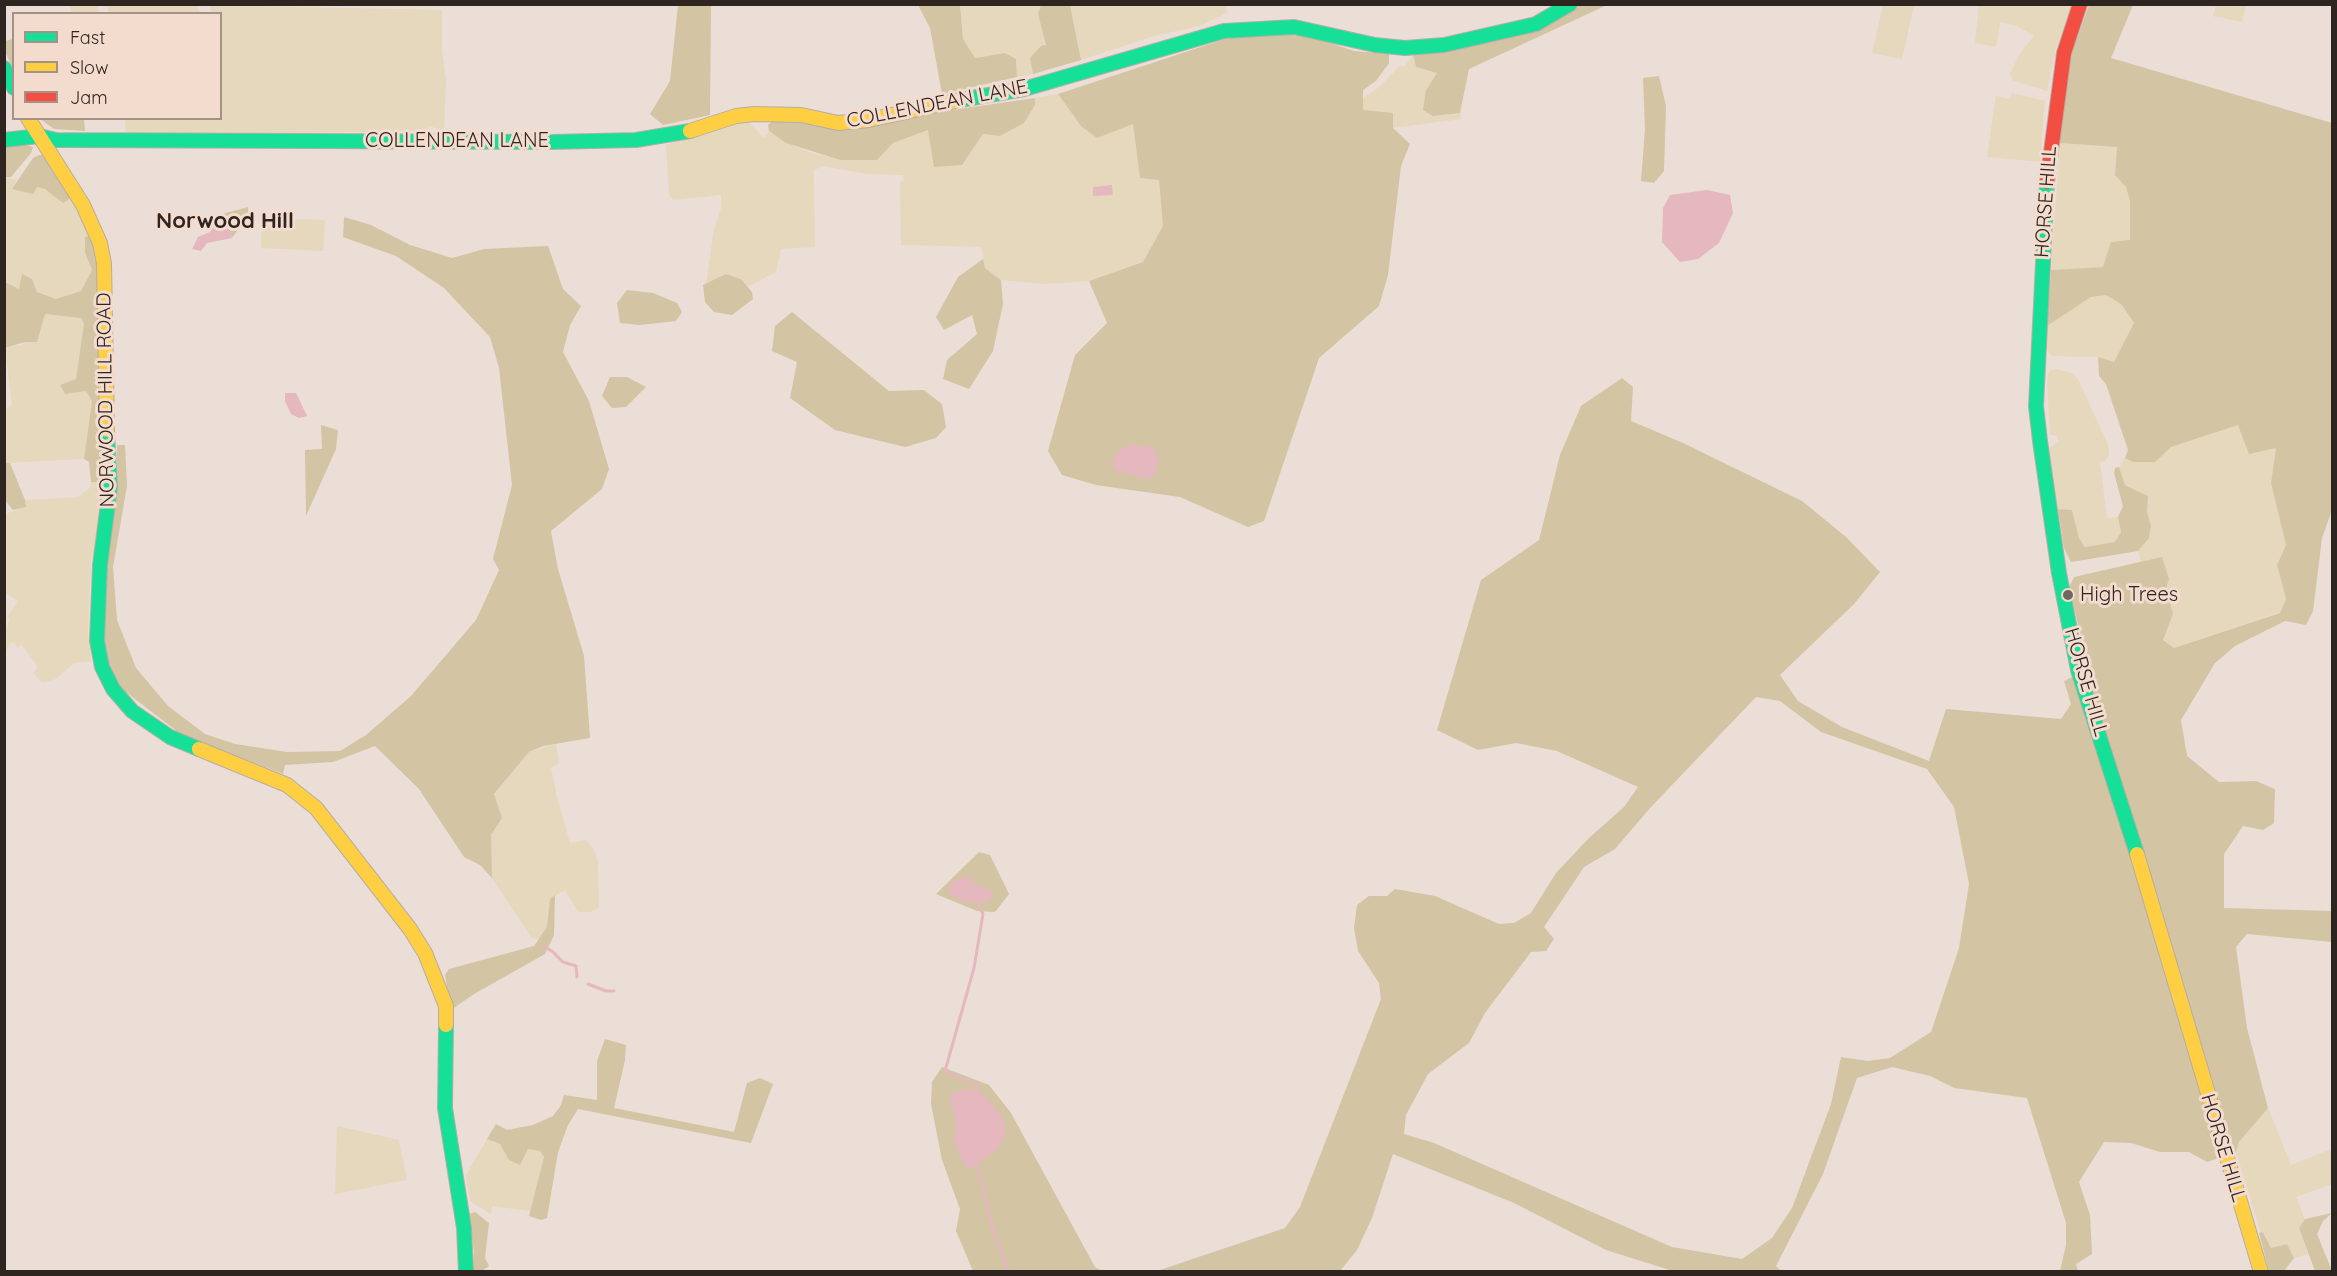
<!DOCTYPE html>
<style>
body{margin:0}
#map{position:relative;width:2337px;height:1276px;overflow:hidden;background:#ebded6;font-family:Quicksand,sans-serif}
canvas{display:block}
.frame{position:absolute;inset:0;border:6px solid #2e2520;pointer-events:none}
.legend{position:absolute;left:12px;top:12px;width:210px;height:108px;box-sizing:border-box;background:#f3dbce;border:2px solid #a49288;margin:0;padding:8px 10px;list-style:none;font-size:18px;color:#2e2520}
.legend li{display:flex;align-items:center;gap:12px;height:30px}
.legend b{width:30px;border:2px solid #a49288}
</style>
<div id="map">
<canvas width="2337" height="1276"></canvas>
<div class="frame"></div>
<ul class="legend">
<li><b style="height:8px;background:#16e098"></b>Fast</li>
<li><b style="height:8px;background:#ffcf43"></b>Slow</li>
<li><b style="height:8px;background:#f24e42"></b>Jam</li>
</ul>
</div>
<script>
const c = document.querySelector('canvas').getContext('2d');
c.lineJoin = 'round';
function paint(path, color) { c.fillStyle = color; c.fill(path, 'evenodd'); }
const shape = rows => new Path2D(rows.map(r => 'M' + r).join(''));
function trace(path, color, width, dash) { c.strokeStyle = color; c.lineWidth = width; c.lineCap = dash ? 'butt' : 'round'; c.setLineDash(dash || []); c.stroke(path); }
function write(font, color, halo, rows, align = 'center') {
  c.font = font + ' Quicksand,sans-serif'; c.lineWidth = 6; c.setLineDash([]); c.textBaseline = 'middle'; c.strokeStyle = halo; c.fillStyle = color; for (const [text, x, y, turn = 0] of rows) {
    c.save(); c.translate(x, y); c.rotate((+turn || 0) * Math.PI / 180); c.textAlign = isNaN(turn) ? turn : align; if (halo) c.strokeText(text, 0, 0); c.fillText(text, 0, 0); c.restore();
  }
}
paint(shape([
 [70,5,97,5,99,13,72,13],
 [107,5,196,5,200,13,109,13],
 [210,5,442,10,442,51,446,80,444,131,429,126,424,131,311,133,126,133,125,119,220,118,220,14,211,13],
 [960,5,1041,5,1038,14,1046,45,1030,58,1033,74,1017,77,1016,59,1005,53,975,58,963,39],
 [1070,5,1225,5,1227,13,1200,26,1154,36,1081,60],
 [1883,5,1914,5,1902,59,1872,53],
 [1979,5,2072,5,2056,48,2047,91,2012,80,2010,73,2021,52,2034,36,2017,26,2000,22,1996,47,1975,43],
 [2216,5,2246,5,2242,22,2213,16],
 [1413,55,1416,67,1437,73,1426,90,1433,116,1460,113,1461,119,1393,128,1363,110,1363,98,1378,88,1399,67,1405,66],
 [2012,93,2045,101,2040,162,1987,157,1996,96,2010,99],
 [1058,94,1081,126,1133,123,1140,177,1159,180,1163,226,1143,262,1089,281,1046,284,1001,280,985,268,981,247,901,245,900,182,904,180,903,175,867,174,823,166,814,170,815,247,781,249,776,272,747,287,741,279,726,274,706,284,714,229,721,209,721,195,673,200,669,195,666,145,719,128,748,121,764,138,769,131,786,143,809,152,840,160,877,160,893,143,928,130,961,165,983,134,1000,136,1024,123,1035,105,1035,98],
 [2060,143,2117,147,2115,175,2126,187,2130,201,2130,240,2103,267,2051,270],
 [5,177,17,180,12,189,37,187,45,189,63,202,70,199,92,235,85,253,92,270,81,291,56,299,37,292,32,279,22,275,19,289,5,282],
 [262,218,325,220,323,251,261,248],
 [2106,295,2121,304,2134,324,2114,362,2098,357,2052,356,2046,349,2047,326,2091,297],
 [44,314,80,317,84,323,76,379,61,385,65,394,86,391,92,401,84,459,5,463,5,410,12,405,5,348,21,345,25,342,37,342],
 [2057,369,2072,373,2078,379,2109,447,2109,455,2105,461,2100,462,2107,518,2118,517,2121,532,2115,542,2085,547,2079,538,2072,510,2058,509,2049,448,2059,442,2057,436,2050,435,2047,381,2049,371],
 [2238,425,2276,448,2271,483,2286,545,2277,565,2286,599,2280,612,2174,648,2162,640,2173,614,2166,588,2151,559,2141,562,2138,551,2149,538,2151,526,2147,512,2148,496,2125,485,2119,467,2125,458,2133,462,2155,462,2171,447],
 [91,482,104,482,97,544,91,560,88,631,91,661,74,663,56,679,42,683,33,673,37,669,36,664,22,645,17,648,14,642,10,643,5,653,5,633,10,619,7,617,18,601,5,592,5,514,25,507,25,500,78,497,90,488],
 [556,744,559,763,551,768,557,797,570,843,586,840,594,849,598,862,599,908,590,912,578,912,565,890,550,899,547,927,540,939,532,938,492,878,490,845,491,835,502,818,494,795,529,752],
 [2268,1108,2291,1165,2332,1149,2332,1184,2296,1197,2305,1219,2299,1228,2308,1254,2294,1258,2287,1244,2271,1248,2264,1232,2261,1233,2236,1152,2239,1142],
 [337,1126,399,1140,407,1180,335,1194],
 [487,1139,500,1144,520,1165,528,1149,540,1151,544,1158,530,1211,492,1206,491,1214,470,1201,466,1175]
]), '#e5d8bc');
paint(shape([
 [678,5,711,5,710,115,663,125,650,114,670,81],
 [918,5,960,5,963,39,975,58,1005,53,1016,59,1017,77,942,94,930,28],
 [1041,5,1070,5,1081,60,1033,74,1030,58,1041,46,1046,45,1038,14],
 [1570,5,1607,5,1469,69,1460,113,1433,116,1423,110,1426,90,1437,73,1416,67,1413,55,1450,50],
 [2089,5,2133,5,2111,58,2332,123,2332,510,2322,538,2313,611,2306,625,2285,621,2235,646,2215,663,2181,720,2187,756,2219,782,2256,781,2275,789,2274,823,2263,830,2243,826,2224,854,2224,908,2332,911,2332,942,2247,934,2236,947,2247,1028,2268,1108,2239,1142,2236,1152,2207,1162,2189,1152,2160,1152,2131,1143,2104,1142,2079,1182,2090,1215,2092,1254,2076,1264,2078,1271,2060,1271,2066,1245,2066,1223,2027,1098,1954,1088,1930,1076,1892,1067,1857,1078,1823,1174,1776,1266,1781,1271,1673,1271,1606,1250,1514,1203,1393,1154,1372,1218,1357,1250,1340,1271,1154,1272,1285,1228,1300,1207,1381,999,1379,983,1358,951,1354,928,1357,905,1369,896,1387,896,1395,889,1435,896,1499,924,1514,923,1531,913,1556,873,1589,838,1624,807,1638,787,1557,751,1516,743,1478,750,1437,730,1481,580,1539,540,1560,455,1581,406,1622,378,1633,387,1631,421,1683,443,1802,501,1846,537,1880,572,1854,604,1780,675,1798,701,1842,727,1929,761,1946,709,2061,719,2071,704,2064,681,2089,669,2069,587,2074,577,2162,557,2169,579,2166,588,2173,614,2163,640,2174,648,2280,613,2286,599,2277,565,2286,545,2271,483,2276,448,2249,454,2238,425,2171,447,2155,462,2133,462,2125,458,2128,450,2106,384,2099,376,2098,357,2114,362,2134,323,2121,304,2106,295,2091,297,2047,326,2051,270,2103,267,2111,242,2130,240,2130,201,2126,187,2115,175,2117,147,2060,143,2062,95,2073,50],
 [1756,697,1780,701,1821,732,1927,769,1954,807,1969,884,1959,948,1931,1032,1890,1058,1868,1061,1841,1057,1831,1104,1792,1208,1772,1238,1742,1259,1672,1247,1434,1143,1404,1134,1406,1115,1428,1074,1469,1043,1485,1013,1531,952,1546,951,1554,939,1544,927,1584,867,1615,849,1651,807],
 [1267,33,1312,37,1354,51,1389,54,1389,63,1376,81,1363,90,1363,110,1393,113,1393,128,1410,144,1401,166,1388,275,1379,306,1319,358,1264,521,1248,527,1180,497,1096,485,1062,475,1048,451,1075,355,1107,323,1089,281,1143,262,1163,226,1159,180,1140,178,1133,124,1097,138,1081,126,1058,94,1225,39],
 [13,39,14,39,13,69,4,49,5,41],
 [1659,76,1666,106,1664,171,1654,183,1641,181,1645,129,1643,78],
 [1035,98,1035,105,1024,123,1000,136,983,134,962,165,934,167,928,130,893,143,877,160,840,160,786,143,769,131,768,125,777,117,846,128,868,128,932,113],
 [40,119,84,119,85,131,54,129],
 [22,144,33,147,31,153,11,177,5,177,5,145],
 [39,155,43,155,71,198,63,203,45,189,37,187,33,194,12,189,33,158],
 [248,207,248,212,240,218,242,224,232,238,229,226,215,223,211,217],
 [344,217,371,225,410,245,452,258,484,249,548,246,563,289,581,306,570,325,563,352,589,401,609,469,602,489,551,531,558,569,584,656,590,738,543,746,529,752,494,794,502,818,491,835,492,878,480,865,464,857,419,789,375,746,333,762,285,765,283,774,182,735,118,686,105,654,102,631,105,573,117,488,117,445,125,445,127,486,113,567,117,620,136,668,168,706,205,734,235,744,287,752,340,751,366,735,411,696,476,620,499,570,493,559,512,485,499,368,490,337,444,288,396,256,343,237],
 [92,235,100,266,104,482,91,482,89,462,84,459,92,401,86,391,65,394,60,385,76,379,84,323,81,318,45,314,37,342,25,342,5,348,5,282,19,289,22,274,32,279,37,292,56,299,81,291,92,270,85,253,85,237],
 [983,259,985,268,1001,280,1003,304,993,351,969,389,943,379,947,360,977,334,972,315,944,330,936,317,958,277],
 [726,274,741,279,752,292,753,299,732,315,714,312,705,302,703,285],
 [627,290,653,293,677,303,682,312,676,321,640,325,620,323,617,303],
 [792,312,889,391,924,390,942,404,946,427,936,438,905,447,835,430,790,398,797,362,772,351,775,326],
 [610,377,627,377,646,387,626,407,612,408,602,396],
 [321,425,338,430,336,449,306,516,305,450,322,449],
 [5,463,10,463,25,500,26,507,13,510,5,500],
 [2119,467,2125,485,2148,496,2147,512,2151,526,2149,538,2138,551,2071,562,2064,548,2058,509,2072,510,2079,538,2085,547,2115,542,2121,532,2118,517,2123,506,2114,473,2115,468],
 [979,852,990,855,1009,894,995,912,977,911,936,894],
 [555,895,554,935,545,954,474,994,451,1010,445,975,449,969,534,946,547,927,550,899],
 [605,1039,626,1045,625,1060,614,1108,734,1132,747,1083,760,1078,773,1084,751,1143,578,1109,568,1125,558,1152,547,1218,541,1220,529,1216,544,1157,540,1151,528,1149,520,1165,509,1160,500,1144,487,1139,496,1124,507,1130,533,1125,553,1116,561,1105,564,1095,597,1100,597,1061],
 [942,1067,989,1085,1011,1113,1095,1267,1102,1271,973,1271,956,1231,960,1209,942,1160,931,1104,932,1082],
 [475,1212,489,1223,485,1258,489,1266,482,1271,472,1271,474,1253,469,1214],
 [2332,1213,2323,1221,2317,1234,2332,1271,2315,1271,2299,1228,2305,1219],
 [2263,1232,2271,1248,2287,1244,2294,1258,2284,1271,2269,1271,2259,1233]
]), '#d3c4a3');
paint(shape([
 [1112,185,1113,195,1093,196,1093,187],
 [1707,190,1730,195,1733,213,1719,243,1698,259,1680,262,1662,242,1663,208,1670,195],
 [215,223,229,226,232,238,207,243,201,251,192,249,198,237,210,232],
 [285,393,296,393,307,416,299,418,291,414,285,401],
 [1129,444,1153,447,1159,459,1156,474,1149,479,1118,472,1112,465,1115,455],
 [971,877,974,883,993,892,989,901,968,903,948,893,950,885,958,879],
 [963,1089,977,1091,993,1105,1003,1119,1006,1135,997,1149,972,1168,965,1166,954,1143,956,1120,949,1095]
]), '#e5b7be');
trace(shape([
 [542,945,553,952,563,962,576,966,577,977],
 [588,984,606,991,614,991],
 [977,1093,977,1085,945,1071,974,968,983,914,978,903],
 [976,1162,993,1230,1009,1272]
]), '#e5b7be', 3);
const fast = shape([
 [4,68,14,88],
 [960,100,1024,89,1224,31,1294,27,1375,45,1405,48,1444,45,1536,24,1570,4],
 [4,140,39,136,56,140,551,142,636,140,690,131],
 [2047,182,2036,406,2040,441,2059,573,2078,670,2137,854],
 [107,430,110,488,100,565,97,641,102,667,113,689,132,711,170,737,199,749],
 [446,1025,445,1108,464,1228,466,1272]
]);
const slow = shape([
 [28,118,83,205,100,243,104,263,107,430],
 [690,131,736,116,754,114,801,115,838,123,869,120,960,100],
 [199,749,287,785,316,808,410,929,425,953,446,1006,446,1025],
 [2137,854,2261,1272]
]);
const jam = shape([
 [2047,182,2064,53,2080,4]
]);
trace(fast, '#b7ada7', 16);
trace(slow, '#b7ada7', 16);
trace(jam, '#b7ada7', 16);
trace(fast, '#16e098', 14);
trace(slow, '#ffcf43', 14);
trace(jam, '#f24e42', 14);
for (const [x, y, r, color] of [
 [2068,595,6,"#706660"]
]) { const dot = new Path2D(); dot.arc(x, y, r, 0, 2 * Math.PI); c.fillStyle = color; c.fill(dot); trace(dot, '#f3dbce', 2); }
write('20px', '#2e2520', '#f3dbce', [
 ["COLLENDEAN LANE",937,104,-11],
 ["COLLENDEAN LANE",457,141],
 ["HORSE HILL",2046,202,-86],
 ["NORWOOD HILL ROAD",106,400,-91],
 ["HORSE HILL",2086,682,74],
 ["HORSE HILL",2223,1148,73]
]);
write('20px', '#2e2520', '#f3dbce', [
 ["High Trees",2080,595]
], 'left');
write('bold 22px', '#2e2520', '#f3dbce', [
 ["Norwood Hill",225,221]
]);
</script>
